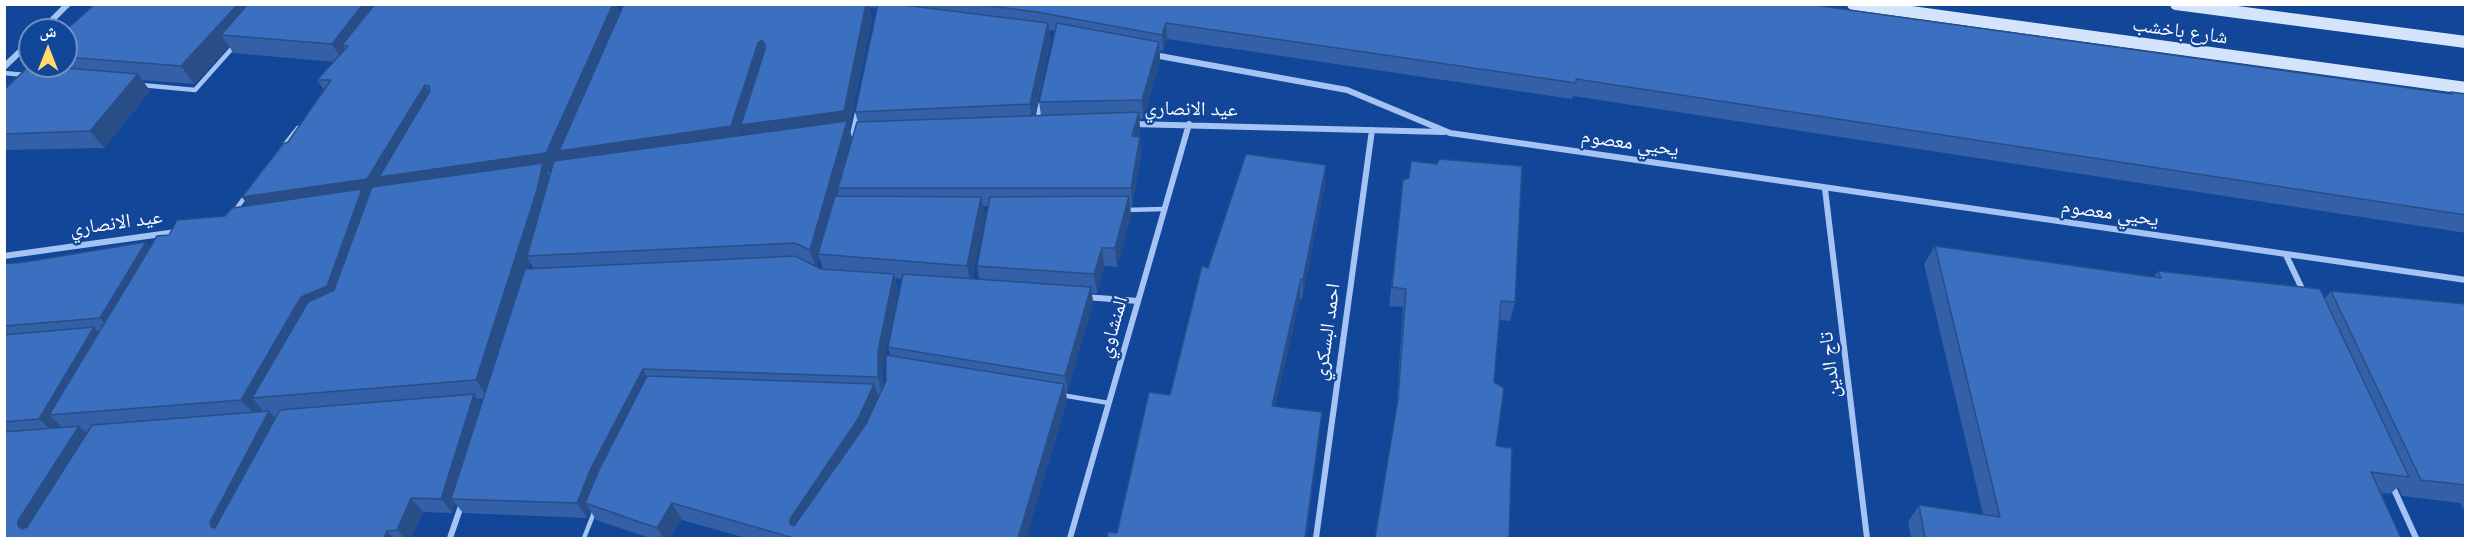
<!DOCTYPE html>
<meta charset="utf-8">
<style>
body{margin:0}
#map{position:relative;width:2470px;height:543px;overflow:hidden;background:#124699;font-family:Raleway,"Noto Naskh Arabic",sans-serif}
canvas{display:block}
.frame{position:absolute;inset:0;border:6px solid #fff;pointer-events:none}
.north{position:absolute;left:18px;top:18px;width:60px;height:60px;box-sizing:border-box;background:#124699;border:2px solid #7190c2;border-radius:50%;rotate:0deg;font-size:16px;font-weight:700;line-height:24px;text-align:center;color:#fff}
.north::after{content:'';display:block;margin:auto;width:21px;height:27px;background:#ffdc68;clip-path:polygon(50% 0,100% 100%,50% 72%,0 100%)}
</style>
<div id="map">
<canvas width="2470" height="543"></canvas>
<div class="frame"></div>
<div class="north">ش</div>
</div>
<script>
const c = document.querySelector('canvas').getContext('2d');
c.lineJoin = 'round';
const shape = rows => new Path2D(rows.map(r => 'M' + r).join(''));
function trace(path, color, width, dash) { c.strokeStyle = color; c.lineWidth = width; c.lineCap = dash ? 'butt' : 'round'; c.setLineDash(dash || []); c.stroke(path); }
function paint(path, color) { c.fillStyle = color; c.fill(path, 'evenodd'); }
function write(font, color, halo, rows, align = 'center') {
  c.font = font + ' Raleway,"Noto Naskh Arabic",sans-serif'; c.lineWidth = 4.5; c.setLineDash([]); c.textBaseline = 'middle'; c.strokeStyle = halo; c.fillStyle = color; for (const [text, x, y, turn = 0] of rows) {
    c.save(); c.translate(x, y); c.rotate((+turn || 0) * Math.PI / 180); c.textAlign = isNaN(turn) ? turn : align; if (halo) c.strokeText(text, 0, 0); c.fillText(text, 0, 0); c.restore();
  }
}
trace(shape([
 [4,73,25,75],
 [141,85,195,90,235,45],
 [1037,121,1041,102],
 [283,147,298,128],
 [1125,210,1164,209],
 [234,212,247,194],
 [1061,395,1109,403],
 [584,538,595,510]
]), '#a5c4f3', 4.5);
trace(shape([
 [42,30,68,4],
 [1154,55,1347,90,1450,133,2466,280],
 [4,67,30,42],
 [1133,124,1444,132],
 [853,135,858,112],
 [1825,189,1867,538],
 [2286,255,2304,293],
 [4,256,176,232],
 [1085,297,1138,301],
 [2392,485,2416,538],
 [450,538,462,503],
 [1070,538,1189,124],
 [1316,538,1372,130]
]), '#a5c4f3', 6);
trace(shape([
 [1853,4,2466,88],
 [2176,4,2466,42]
]), '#d5e4fd', 12);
paint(shape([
 [95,4,616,4,620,14,624,4,1806,4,2449,94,2451,92,2466,94,2466,233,1573,96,1572,99,1167,39,1163,51,1160,50,1160,61,1143,119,1139,119,1140,130,1138,137,1140,137,1141,154,1132,206,1130,206,1131,215,1117,267,1104,266,1097,293,1092,293,1093,303,1067,392,1066,391,1067,401,1026,538,746,538,682,520,670,538,650,538,596,520,590,510,587,518,463,513,455,503,452,513,423,512,411,538,4,538,4,264,150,247,169,235,225,216,249,206,242,197,288,142,324,90,317,80,334,62,233,53,229,46,194,84,142,80,150,91,104,148,4,150,4,90,47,66,66,66,66,30],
 [869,7,877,8,855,112,858,122,852,139,849,128,872,18],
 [1049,30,1055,31,1039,102,1041,115,1034,116,1051,40],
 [742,129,745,135,740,136],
 [982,206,988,206,977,266,979,279,972,279,985,216],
 [819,258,823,269,817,267],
 [530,262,534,269,528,269],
 [895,278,902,279,888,347,890,355,886,381,883,388,883,366,898,290],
 [478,399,483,399,482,405],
 [1403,180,1515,302,1510,321,1499,320,1494,382,1496,446,1509,538,1396,414,1403,307,1389,306],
 [1325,184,1302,299,1300,298,1275,407,1322,412,1320,430,1306,538,1107,538,1117,533,1170,395,1208,268],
 [1935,246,2154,277,2158,271,2325,298,2331,291,2466,304,2466,513,2460,503,2402,496,2398,487,2390,494,2380,493,2401,538,1911,538,1908,522,1919,505,1983,514,1924,264]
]), '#3360a6');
paint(shape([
 [238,4,266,4,221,35,229,46,194,84,181,66],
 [363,4,387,4,348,46,342,45,348,55,343,62,332,44],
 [613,4,616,4,622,18,758,43,762,40,768,59,866,4,868,4,872,18,849,128,853,140,838,188,839,190,820,254,818,254,819,258,816,269,810,250,747,143,742,129,737,144,568,169,562,157,556,171,547,172,552,182,527,256,530,262,488,398,476,380,340,304,252,398,262,409,257,417,241,400,255,214,242,197,425,85,435,103],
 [1048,23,1051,40,1032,121,1030,104],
 [1166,23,1167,39,1163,51,1162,35],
 [1159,42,1160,61,1143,119,1142,100],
 [138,74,150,91,104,148,90,131],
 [1139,112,1140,130,1133,154,1132,136],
 [1140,137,1141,154,1132,206,1131,188],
 [1326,165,1325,184,1302,299,1303,280],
 [1129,196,1131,215,1117,267,1115,248],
 [981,197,985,216,971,284,967,266],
 [146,242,159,257,114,333,100,318],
 [1102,248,1104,266,1097,293,1094,274],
 [894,274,898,290,883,366,882,392,878,377,878,351],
 [1301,279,1300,298,1271,425,1272,406],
 [1091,287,1093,303,1067,392,1065,376],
 [94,327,109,342,49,415,60,425,55,434,39,419],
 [643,369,651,385,585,503,590,510,587,518,577,503,591,468],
 [874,384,880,401,797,535,790,524,790,519],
 [1064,384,1067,401,1026,538,1018,538],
 [474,394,485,409,451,499,455,503,452,513,441,499],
 [269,411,282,426,225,536,211,527,210,522],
 [1322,412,1320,430,1306,538,1305,538],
 [79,426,95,441,35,538,18,526,18,521],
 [411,498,423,512,411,538,404,538,397,530],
 [672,503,682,520,670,538,663,538,657,528],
 [387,531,393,538,384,538]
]), '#294e87');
const building = shape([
 [95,4,238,4,181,66,66,57,66,30,95,4],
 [248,4,363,4,332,44,221,35,248,4],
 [375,4,613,4,546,153,379,177,430,91,429,86,425,85,367,179,242,197,283,144,288,142,331,80,317,80,348,46,342,45,375,4],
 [624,4,866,4,844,111,741,125,766,46,762,40,758,43,731,126,559,151,624,4],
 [878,4,895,4,1048,23,1030,104,855,112,878,4],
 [976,4,1806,4,2452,94,2451,92,2466,94,2466,215,1576,79,1576,83,1166,23,1162,35,1037,12,976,4],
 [1057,23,1159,42,1142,100,1039,102,1057,23],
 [30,65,30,66,42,66,138,74,90,131,4,134,4,90,30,65],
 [1139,112,1132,136,1140,137,1131,188,838,188,857,122,1139,112],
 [847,121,810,250,795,243,527,256,554,161,847,121],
 [1246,154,1326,165,1303,280,1301,279,1272,406,1322,412,1305,538,1107,538,1108,532,1117,533,1149,392,1170,395,1202,266,1208,268,1246,154],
 [1439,159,1522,166,1515,302,1501,301,1494,382,1504,388,1496,446,1512,448,1509,538,1375,538,1398,399,1406,289,1392,287,1403,180,1409,178,1411,161,1437,164,1439,159],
 [543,163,537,190,476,380,252,398,308,302,334,290,372,187,543,163],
 [362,189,327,286,301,297,241,400,49,415,157,236,169,235,177,220,225,216,232,208,362,189],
 [835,196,981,197,967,266,818,254,835,196],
 [1129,196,1115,248,1102,248,1094,274,977,266,990,197,1129,196],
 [146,242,100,318,4,326,4,264,25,262,146,242],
 [1935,246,2161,278,2158,271,2320,289,2409,477,2371,472,2401,538,1925,538,1919,505,2000,517,1935,246],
 [795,256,821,269,894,274,878,351,878,377,643,369,591,468,577,503,451,499,525,269,795,256],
 [903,274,1091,287,1065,376,888,347,903,274],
 [2331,291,2466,304,2466,485,2421,480,2331,291],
 [94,327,39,419,4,422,4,335,94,327],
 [886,355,1064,384,1018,538,792,538,793,538,672,503,657,528,585,503,599,470,647,376,874,384,858,419,790,519,790,524,794,526,866,424,886,381,886,355],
 [474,394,441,499,411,498,397,530,387,531,384,538,4,538,4,432,79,426,18,521,18,526,22,529,27,527,92,425,269,411,210,522,211,527,215,528,280,410,474,394]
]);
paint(building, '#3b70c1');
trace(building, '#294e87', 1.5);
write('20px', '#fff', '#124699', [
 ["شارع باخشب",2180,31,8],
 ["عيد الانصاري",1191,109,1],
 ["يحيي معصوم",1630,143,8],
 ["يحيي معصوم",2110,213,8],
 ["عيد الانصاري",116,223,-8],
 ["المنشاوي",1113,327,-74],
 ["احمد البسكري",1327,332,-82],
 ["تاج الدين",1830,365,-97]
]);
</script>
